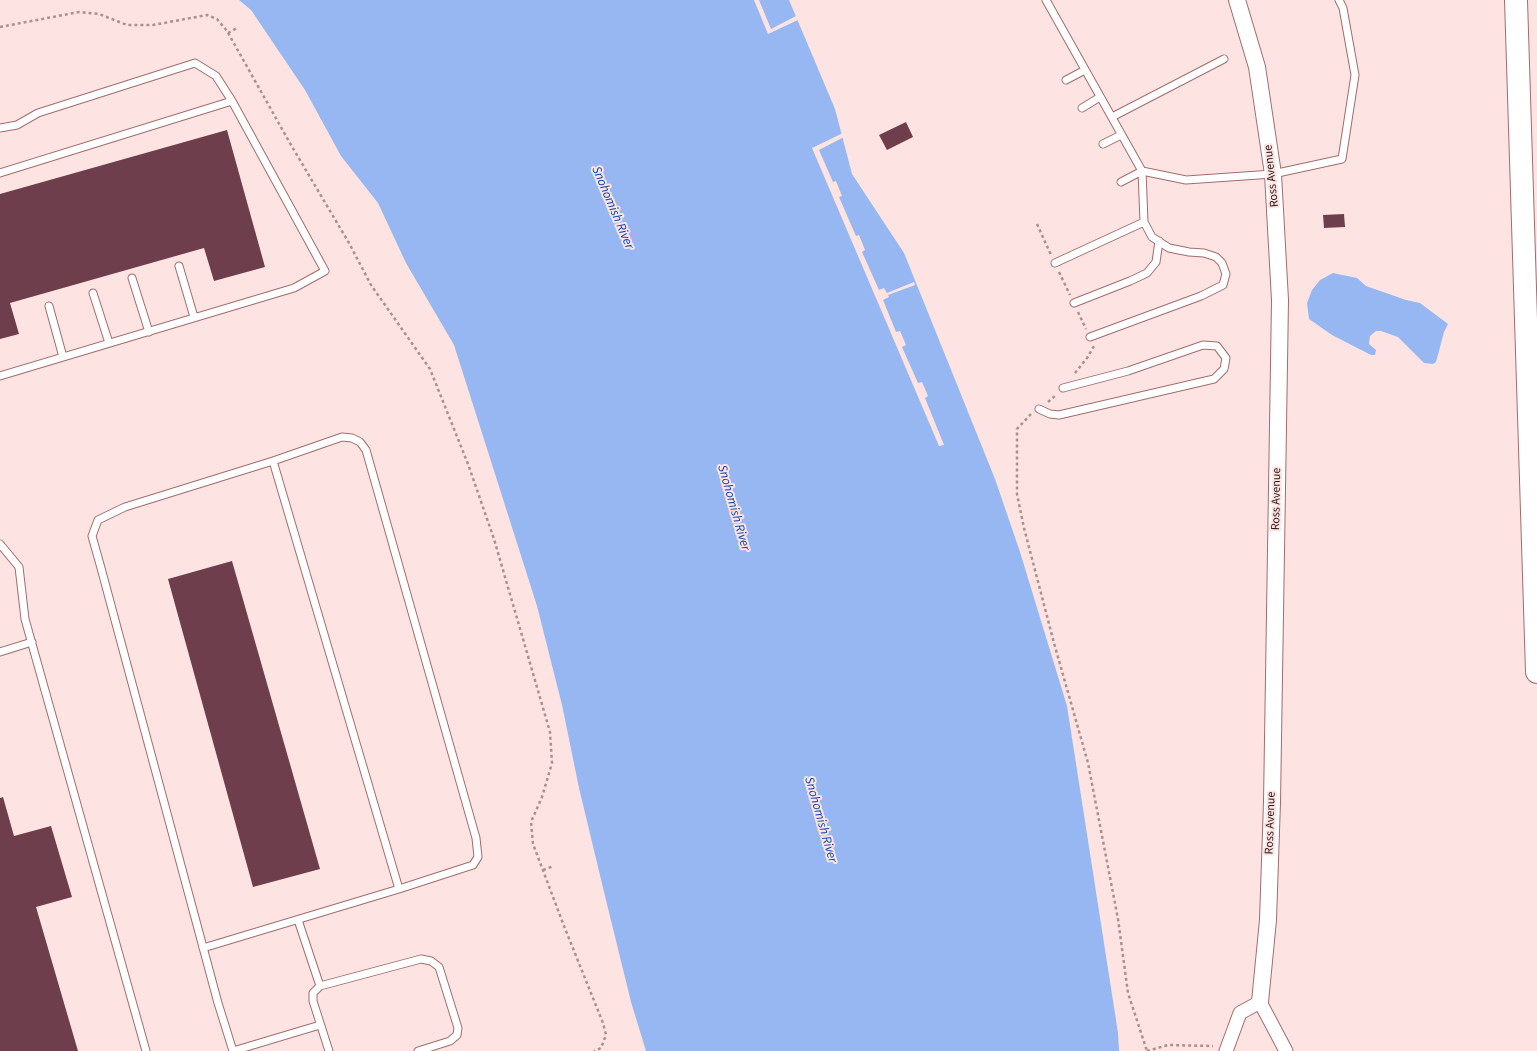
<!DOCTYPE html>
<style>
body{margin:0}
canvas{display:block;background:#fde4e3}
</style>
<canvas width="1537" height="1051"></canvas>
<script>
const c = document.querySelector('canvas').getContext('2d');
c.lineJoin = 'round';
function paint(path, color) { c.fillStyle = color; c.fill(path, 'evenodd'); }
const shape = rows => new Path2D(rows.map(r => 'M' + r).join(''));
function trace(path, color, width, dash) { c.strokeStyle = color; c.lineWidth = width; c.lineCap = dash ? 'butt' : 'round'; c.setLineDash(dash || []); c.stroke(path); }
function write(font, color, halo, rows, align = 'center') {
  c.font = font + ' "Source Sans 3",sans-serif'; c.lineWidth = 4; c.setLineDash([]); c.textBaseline = 'middle'; c.strokeStyle = halo; c.fillStyle = color; for (const [text, x, y, turn = 0] of rows) {
    c.save(); c.translate(x, y); c.rotate((+turn || 0) * Math.PI / 180); c.textAlign = isNaN(turn) ? turn : align; if (halo) c.strokeText(text, 0, 0); c.fillText(text, 0, 0); c.restore();
  }
}
paint(shape([
 [239,0,789,0,835,109,852,174,904,253,995,479,1020,552,1067,706,1118,1033,1119,1051,646,1051,631,1002,605,896,579,788,562,705,537,606,454,345,406,263,378,203,341,156,305,90,251,10],
 [1333,273,1357,278,1366,286,1406,300,1420,303,1448,324,1444,332,1436,362,1433,364,1424,363,1398,337,1381,331,1376,331,1370,336,1369,344,1376,350,1375,355,1371,355,1332,335,1309,319,1307,303,1312,290,1320,280]
]), '#96b7f1');
paint(shape([
 [754,0,759,0,771,29,798,15,800,19,768,34],
 [843,133,844,137,819,150,833,182,836,181,842,196,839,197,856,236,859,235,865,250,862,252,879,290,884,288,887,293,914,282,915,285,888,295,889,297,883,300,896,332,900,331,906,345,902,347,918,383,922,382,928,396,925,398,944,445,939,446,812,148]
]), '#fde4e3');
paint(shape([
 [906,122,913,137,887,150,879,135],
 [227,130,265,267,214,281,204,248,10,303,19,334,0,339,0,194],
 [1344,214,1345,227,1324,228,1323,215],
 [232,561,320,869,253,887,168,579],
 [3,797,14,836,51,826,72,897,36,907,78,1051,0,1051,0,798]
]), '#6e3e4d');
const service = shape([
 [1046,0,1142,171,1186,180,1273,174,1342,159,1355,75,1343,8,1339,0],
 [1066,80,1085,70],
 [1082,108,1100,97],
 [1112,117,1224,59],
 [0,128,17,125,38,113,195,63,216,76,232,101,325,271,294,288,0,376],
 [1103,144,1121,135],
 [0,173,232,101],
 [1055,263,1144,222],
 [179,266,194,317],
 [132,278,149,332],
 [93,293,109,343],
 [1074,303,1130,281,1147,273,1156,262,1159,241],
 [49,306,63,357],
 [1090,337,1201,296,1223,285,1226,274,1222,263,1216,257,1204,253,1189,252,1169,248,1152,237,1144,222,1142,171,1121,182],
 [1039,409,1050,414,1059,415,1214,379,1224,369,1226,358,1217,346,1203,345,1128,371,1063,388],
 [273,461,342,437,352,438,360,442,366,450,476,838,478,857,473,865,399,889],
 [0,544,19,567,25,619,146,1051],
 [0,652,32,642],
 [298,920,320,986],
 [203,948,399,889,273,461,125,507,98,520,92,536,101,568,218,1003,233,1051],
 [233,1051,320,1025],
 [329,1051,313,1001,313,993,320,986,421,959,431,961,439,967,458,1028,457,1035,450,1041,418,1051]
]);
const minor = shape([
 [1226,1051,1240,1013,1260,1002,1286,1051]
]);
const tertiary = shape([
 [1237,0,1257,67,1273,174,1280,300,1272,802,1268,920,1260,1002]
]);
const motorway = shape([
 [1516,0,1537,672]
]);
trace(service, '#a26c6b', 9);
trace(minor, '#a26c6b', 15);
trace(tertiary, '#a26c6b', 18);
trace(motorway, '#a26c6b', 24);
trace(shape([
 [0,27,79,12,99,14,127,25,153,25,207,15,217,19,227,31,291,145,349,243,371,285,430,369,468,464,494,539,550,732,552,763,542,797,531,822,533,844,564,926,603,1023,606,1035,601,1048,594,1051],
 [228,33,237,28],
 [1037,224,1051,255],
 [1059,272,1070,295],
 [1078,312,1086,329],
 [1075,373,1087,358,1094,346],
 [1048,402,1056,395],
 [1031,414,1017,429,1017,494,1024,528,1054,643,1088,763,1118,919,1128,993,1147,1051],
 [543,870,554,866],
 [1147,1051,1168,1045,1213,1046]
]), '#a89190', 2.5, [3, 3]);
trace(service, '#fff', 7);
trace(minor, '#fff', 13);
trace(tertiary, '#fff', 16);
trace(motorway, '#fff', 22);
write('12px', '#2b1616', '#fde4e3', [
 ["Ross Avenue",1272,176,-96],
 ["Ross Avenue",1277,499,-89],
 ["Ross Avenue",1271,823,-88]
]);
write('italic 13px', '#0344b0', '#fde4e3', [
 ["Snohomish River",612,208,67],
 ["Snohomish River",733,508,74],
 ["Snohomish River",820,820,74]
]);
</script>
